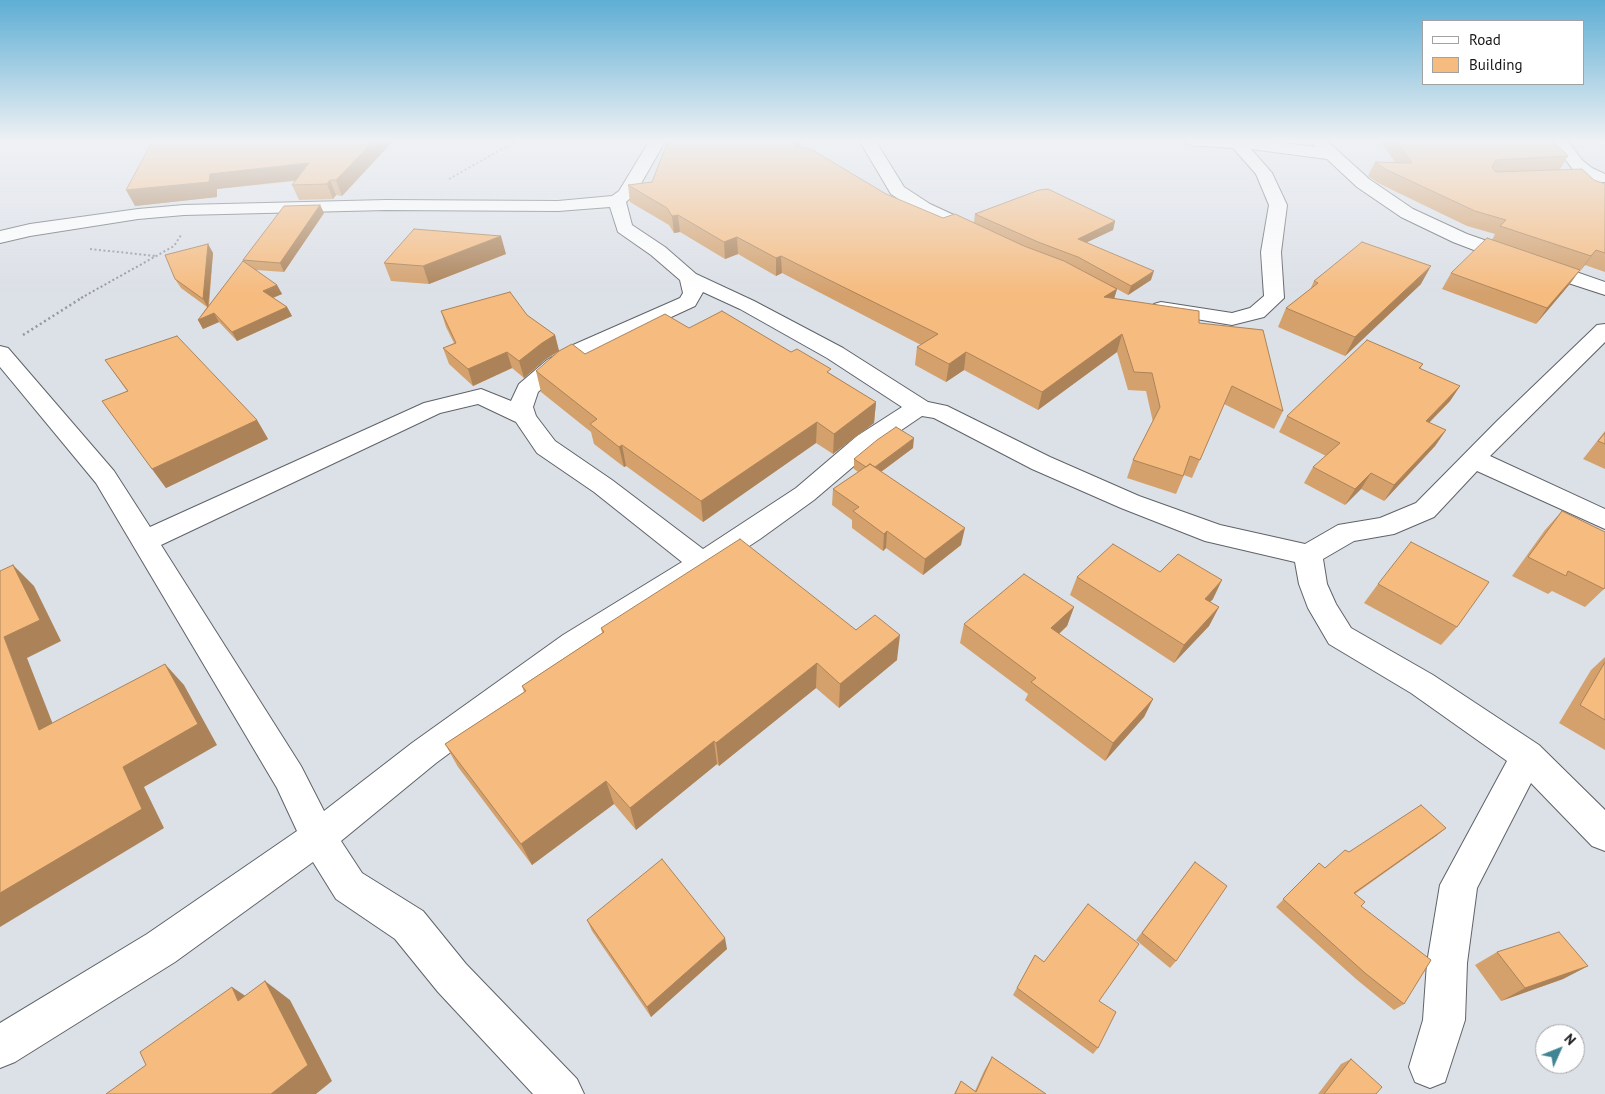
<!DOCTYPE html>
<style>
body{margin:0}
#map{position:relative;width:1605px;height:1094px;overflow:hidden;background:#dce0e7;font-family:"PT Sans",sans-serif}
canvas{display:block}
.legend{position:absolute;left:1422px;top:20px;width:162px;height:65px;box-sizing:border-box;background:#fff;border:1px solid #a1a2a3;margin:0;padding:6px 9px;list-style:none;font-size:15px;color:#151719}
.legend li{display:flex;align-items:center;gap:10px;height:25px}
.legend b{width:25px;border:1px solid #a1a2a3}
.north{position:absolute;left:1535px;top:1024px;width:50px;height:50px;box-sizing:border-box;background:#fff;border:1px solid #a1a2a3;border-radius:50%;rotate:46deg;font-size:14px;font-weight:700;line-height:20px;text-align:center;color:#151719}
.north::after{content:'';display:block;margin:auto;width:18px;height:22px;background:#418494;clip-path:polygon(50% 0,100% 100%,50% 72%,0 100%)}
</style>
<div id="map">
<canvas width="1605" height="1094"></canvas>
<ul class="legend">
<li><b style="height:6px;background:#fff"></b>Road</li>
<li><b style="height:14px;background:#f6bb7f"></b>Building</li>
</ul>
<div class="north">N</div>
</div>
<script>
const c = document.querySelector('canvas').getContext('2d');
c.lineJoin = 'round';
const shape = rows => new Path2D(rows.map(r => 'M' + r).join(''));
function trace(path, color, width, dash) { c.strokeStyle = color; c.lineWidth = width; c.lineCap = dash ? 'butt' : 'round'; c.setLineDash(dash || []); c.stroke(path); }
function paint(path, color) { c.fillStyle = color; c.fill(path, 'evenodd'); }
const minor = shape([
 [650,140,666,140,635,194,626,202,632,225,665,247,696,274,754,301,843,348,928,402,947,406,1050,457,1139,496,1220,525,1305,544,1338,525,1380,518,1416,503,1497,421,1597,325,1605,324,1605,342,1490,456,1605,509,1605,529,1477,471,1434,517,1394,534,1354,541,1323,559,1327,584,1336,604,1351,628,1433,675,1539,745,1605,810,1605,851,1592,846,1531,783,1477,888,1467,963,1465,1020,1445,1082,1430,1088,1415,1082,1409,1067,1423,1020,1427,963,1440,885,1507,761,1411,693,1329,644,1308,608,1299,584,1295,562,1205,541,1121,508,1032,469,934,418,922,416,875,448,814,500,760,539,585,653,436,763,341,841,362,873,423,911,466,964,577,1079,584,1094,533,1094,438,992,395,939,336,899,313,862,175,962,15,1062,0,1068,0,1023,147,934,297,831,277,788,96,483,0,367,0,346,8,348,114,471,150,527,424,403,481,389,511,401,519,384,547,360,573,345,680,298,683,293,680,280,651,255,618,232,610,207,558,211,386,210,184,215,138,219,30,236,0,243,0,231,30,224,138,209,184,205,386,200,558,201,612,196,619,191,650,140],
 [703,292,740,309,827,358,902,407,857,436,796,488,703,549,612,480,555,441,536,416,533,407,538,392,563,370,589,355,695,306,703,292],
 [478,404,516,422,537,453,594,492,682,562,563,635,412,743,324,811,301,766,161,545,440,413,478,404],
 [859,140,875,140,904,187,930,204,984,229,986,233,984,237,970,237,918,212,891,194,859,140],
 [1181,140,1256,140,1316,147,1309,140,1326,140,1369,179,1413,209,1467,234,1605,282,1605,295,1513,265,1453,242,1401,217,1357,187,1327,159,1251,149,1272,173,1287,205,1281,252,1284,298,1264,317,1232,325,1154,312,1151,308,1154,304,1161,302,1232,313,1250,308,1264,296,1261,252,1269,205,1256,174,1233,148,1189,145,1181,140],
 [1551,140,1567,140,1582,160,1592,168,1605,174,1605,182,1545,181,1543,177,1545,173,1574,171,1551,140]
]);
trace(minor, '#5f6369', 2);
trace(shape([
 [449,179,518,140],
 [90,249,156,256],
 [81,298,174,246,181,235]
]), '#95989d', 2, [2, 2.5]);
trace(shape([
 [23,335,83,297]
]), '#95989d', 2.5, [2, 3]);
paint(minor, '#fff');
paint(shape([
 [153,140,394,140,342,196,336,195,333,199,299,200,292,185,295,181,217,189,217,197,135,206],
 [679,140,801,140,800,147,886,194,943,218,974,222,975,214,1115,221,1113,230,1087,242,1151,280,1128,295,1117,289,1114,298,1199,323,1283,411,1274,429,1224,404,1192,478,1184,475,1176,494,1127,478,1133,460,1153,422,1146,391,1128,390,1117,352,1038,410,964,370,946,382,915,365,917,347,921,345,782,273,776,276,738,254,725,259,680,232,674,233,669,225,630,202,628,185,652,182,678,143],
 [1379,140,1552,140,1568,156,1560,169,1605,184,1605,272,1585,265,1580,271,1579,271,1569,285,1536,324,1442,289,1451,273,1492,240,1495,234,1467,226,1378,183,1368,176,1375,162,1395,162],
 [320,205,324,213,284,272,256,270,277,285,282,294,273,298,287,307,292,316,237,341,219,322,203,329,198,320,207,307,181,288,175,279,208,244,213,253,209,306,244,261,243,260],
 [506,254,429,284,391,281,384,263],
 [1314,281,1421,284,1345,356,1278,327,1286,308,1310,290],
 [441,311,527,315,555,335,559,351,546,359,524,378,512,368,473,386,449,364,443,348,454,343,446,327],
 [791,352,831,374,876,402,874,423,833,454,816,443,703,522,626,466,624,467,594,444,591,432,541,392,536,371,585,354],
 [105,360,257,420,268,439,166,488,102,401,127,391],
 [1423,364,1420,369,1460,386,1450,401,1429,423,1446,430,1435,446,1384,501,1361,489,1345,505,1304,483,1313,467,1326,456,1279,432,1287,416],
 [1605,431,1605,469,1583,459],
 [913,448,881,472,961,545,923,575,886,548,883,551,852,528,852,520,832,505,833,489,858,472,854,469,854,459],
 [1562,511,1604,589,1585,607,1552,591,1548,594,1512,576,1545,530],
 [1160,572,1213,599,1210,602,1219,607,1209,626,1174,663,1070,595,1077,577],
 [1378,584,1457,627,1441,645,1364,603],
 [1074,607,1067,626,1059,634,1153,699,1144,717,1105,761,1025,700,1028,694,960,643,964,624],
 [601,628,856,630,897,660,839,708,816,688,719,766,717,764,636,830,614,804,532,865,458,767,445,744,524,692,522,686,602,633],
 [1605,657,1605,750,1559,723,1591,670],
 [1446,828,1436,836,1355,894,1404,1004,1394,1010,1356,979,1276,907,1319,863,1325,868,1349,852],
 [1195,862,1176,961,1170,968,1136,940],
 [587,920,727,949,651,1017,592,931],
 [1497,952,1588,966,1563,979,1501,1001,1475,965],
 [1035,955,1099,1001,1098,1048,1093,1054,1013,995],
 [992,1057,1046,1094,954,1094,961,1081,975,1091,984,1071],
 [1351,1059,1376,1094,1318,1094,1341,1064]
]), '#d4a16d');
paint(shape([
 [375,140,394,140,342,196,336,180],
 [797,140,801,140,796,162,795,147],
 [309,163,315,178,217,189,217,197,135,206,126,190,210,174],
 [330,180,336,195,333,199,327,184],
 [320,205,324,213,284,272,280,263],
 [678,215,680,232,674,233,672,216],
 [1115,221,1113,230,1075,248,1078,239],
 [501,236,506,254,429,284,423,266],
 [737,237,738,254,725,259,724,242],
 [208,244,213,253,208,308,203,299],
 [1596,250,1585,265,1580,271,1591,256],
 [781,256,782,273,776,276,776,258],
 [1431,266,1421,284,1345,356,1355,337],
 [1580,270,1569,285,1536,324,1547,308],
 [1154,271,1151,280,1128,295,1131,286],
 [277,285,282,294,267,300,263,291],
 [1117,289,1112,306,1104,297],
 [287,307,292,316,237,341,232,332],
 [214,313,219,322,203,329,198,320],
 [1122,334,1117,352,1038,410,1042,392],
 [555,335,559,351,546,359,524,378,519,361,542,343],
 [507,352,512,368,473,386,468,369],
 [966,352,964,370,946,382,949,364],
 [1460,386,1450,401,1415,437,1426,421],
 [876,402,874,423,833,454,834,434],
 [257,420,268,439,166,488,152,469],
 [817,422,816,443,703,522,701,501],
 [1446,430,1435,446,1384,501,1394,485],
 [914,438,913,448,870,480,871,470],
 [622,445,626,466,624,467,619,447],
 [1371,473,1361,489,1345,505,1355,489],
 [965,528,961,545,923,575,925,559],
 [887,531,886,548,883,551,884,534],
 [13,565,34,586,61,641,27,658,63,750,39,730,4,637],
 [1222,580,1213,599,1195,617,1205,599],
 [1074,607,1067,626,1045,647,1051,628],
 [1219,607,1209,626,1174,663,1184,645],
 [900,635,897,660,839,708,840,684],
 [817,663,816,688,719,766,716,743],
 [165,664,184,685,217,745,144,787,164,828,0,927,0,893,123,767],
 [1153,699,1144,717,1105,761,1113,743],
 [714,741,717,764,636,830,630,808],
 [606,781,614,804,532,865,521,844],
 [1446,828,1436,836,1345,900,1354,893],
 [725,938,727,949,651,1017,647,1007],
 [1588,966,1563,979,1501,1001,1525,988],
 [265,981,290,1000,332,1081,316,1094,271,1094],
 [232,987,259,1005,238,1001]
]), '#ac8359');
const building = shape([
 [153,140,375,140,336,180,330,180,327,184,292,185,309,163,210,174,209,182,126,190,153,140],
 [679,140,797,140,795,147,809,148,886,194,943,218,955,214,1024,246,1064,261,1117,289,1104,297,1199,311,1199,323,1263,330,1283,411,1232,386,1200,460,1190,456,1183,476,1133,460,1160,407,1152,373,1134,372,1122,334,1042,392,966,352,949,364,917,347,938,334,781,256,776,258,737,237,724,242,678,215,672,216,667,208,628,185,652,182,667,143,678,143,679,140],
 [1395,140,1552,140,1568,156,1496,160,1492,167,1496,172,1582,169,1594,180,1605,184,1605,253,1596,250,1591,256,1500,226,1506,220,1475,211,1385,169,1375,162,1412,163,1395,140],
 [1048,189,1115,221,1078,239,1154,271,1131,286,1078,257,1038,242,975,214,1039,190,1048,189],
 [320,205,280,263,243,260,284,206,320,205],
 [414,229,501,236,423,266,384,263,414,229],
 [1487,238,1580,270,1547,308,1451,273,1487,238],
 [1362,242,1431,266,1355,337,1286,308,1318,283,1314,281,1362,242],
 [208,244,203,299,175,279,165,255,208,244],
 [243,261,277,285,263,291,287,307,232,332,214,313,198,320,243,261],
 [510,292,527,315,555,335,542,343,519,361,507,352,468,369,443,348,456,343,441,311,510,292],
 [722,311,791,352,797,349,831,369,827,372,876,402,834,434,817,422,701,501,622,445,619,447,590,424,597,419,536,371,559,351,572,344,585,354,665,314,689,328,722,311],
 [177,336,257,420,152,469,102,401,128,391,105,360,177,336],
 [1367,340,1423,364,1419,368,1460,386,1426,421,1446,430,1394,485,1371,473,1355,489,1313,467,1340,443,1287,416,1367,340],
 [896,427,914,438,875,467,870,464,866,467,854,459,877,440,896,427],
 [1605,433,1605,444,1598,441,1605,433],
 [870,464,965,528,925,559,887,531,884,534,853,511,859,507,833,489,870,464],
 [1562,511,1605,532,1605,587,1604,589,1568,571,1566,576,1528,557,1562,511],
 [740,539,856,630,875,615,900,635,840,684,817,663,716,743,714,741,630,808,606,781,521,844,445,744,526,691,522,686,604,632,601,628,740,539],
 [1411,542,1489,582,1457,627,1378,584,1411,542],
 [1113,544,1160,572,1178,554,1222,580,1205,599,1219,607,1184,645,1077,577,1113,544],
 [13,565,40,620,4,637,39,730,165,664,198,724,123,767,142,809,0,893,0,571,13,565],
 [1024,574,1074,607,1051,628,1153,699,1113,743,1031,682,1036,678,964,624,1024,574],
 [1605,662,1605,720,1580,705,1605,662],
 [1421,805,1446,828,1354,893,1365,902,1361,906,1431,960,1404,1004,1365,973,1283,899,1319,863,1325,868,1345,850,1349,852,1421,805],
 [662,859,725,938,647,1007,587,920,662,859],
 [1195,862,1227,886,1176,961,1142,933,1195,862],
 [1088,904,1139,944,1099,1001,1116,1012,1098,1048,1017,988,1035,955,1044,962,1088,904],
 [1559,932,1588,966,1525,988,1497,952,1559,932],
 [265,981,308,1065,271,1094,106,1094,146,1065,140,1052,232,987,238,1001,265,981],
 [992,1057,1046,1094,955,1094,961,1081,976,1092,992,1057],
 [1351,1059,1382,1087,1376,1094,1324,1094,1351,1059]
]);
paint(building, '#f6bb7f');
trace(building, '#ac8359', 1);
const sky = c.createLinearGradient(0, 0, 0, 293);
sky.addColorStop(0, '#5eaed4');
sky.addColorStop(0.48, '#eff1f4');
sky.addColorStop(1, '#eff1f400');
c.fillStyle = sky;
c.fillRect(0, 0, 1605, 293);
</script>
